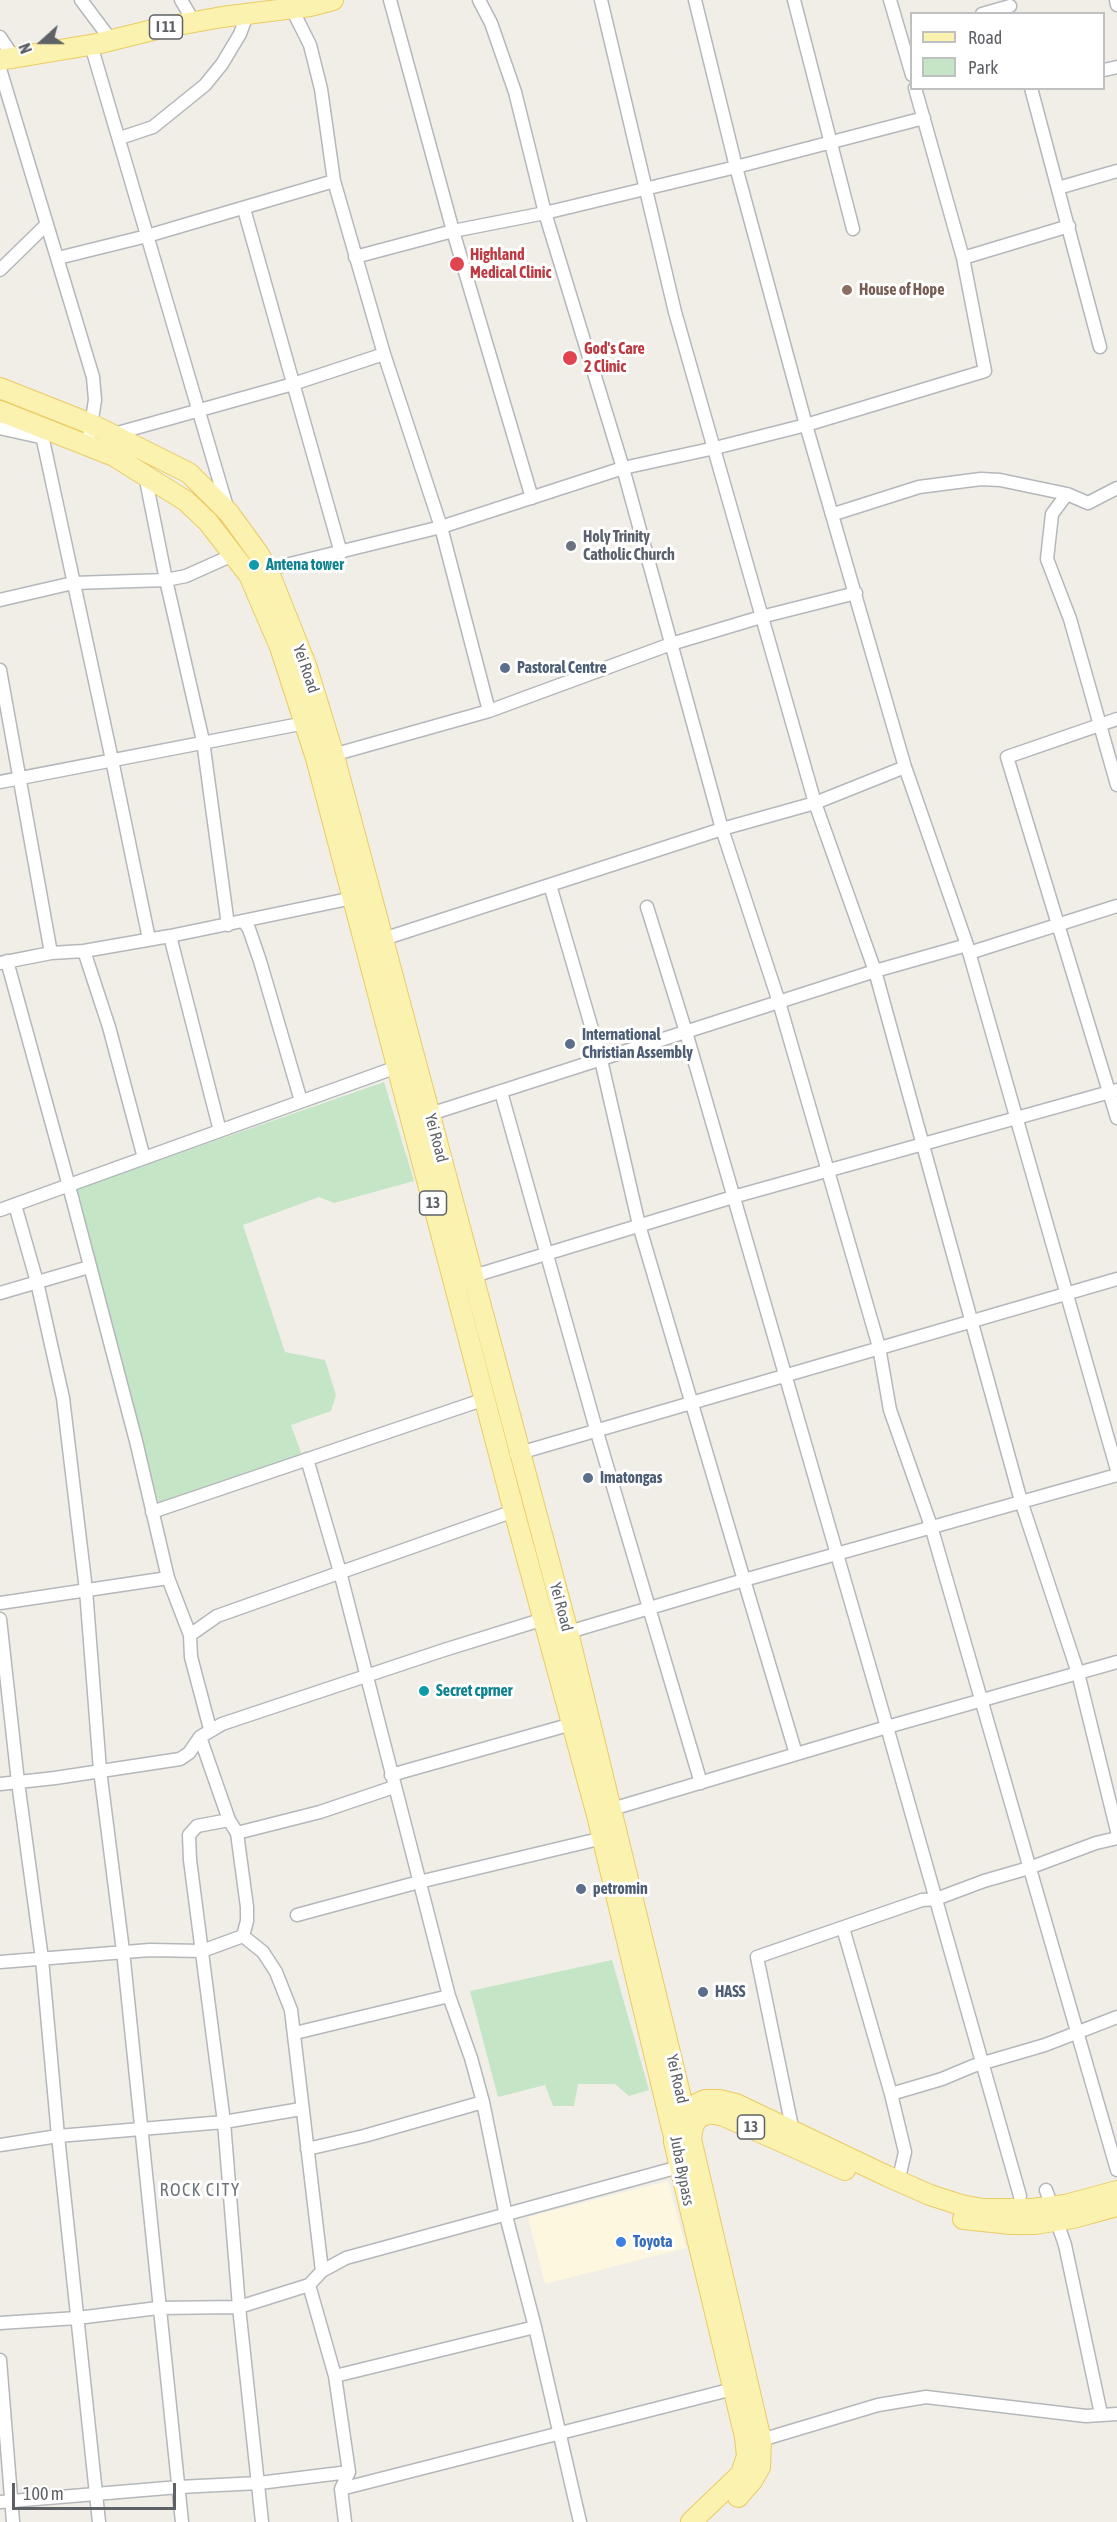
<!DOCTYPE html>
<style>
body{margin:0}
#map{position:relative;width:1117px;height:2522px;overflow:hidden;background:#f0eee7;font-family:"Asap Condensed",sans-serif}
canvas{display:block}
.legend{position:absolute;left:910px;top:12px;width:195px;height:78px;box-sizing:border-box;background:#fff;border:2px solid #bfc0c2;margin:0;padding:8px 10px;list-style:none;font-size:18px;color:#5e6266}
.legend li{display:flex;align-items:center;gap:12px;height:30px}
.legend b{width:30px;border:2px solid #bfc0c2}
.north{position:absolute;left:12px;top:12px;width:60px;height:60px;-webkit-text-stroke:4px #fff;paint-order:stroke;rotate:249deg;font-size:16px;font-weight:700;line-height:24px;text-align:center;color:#5e6266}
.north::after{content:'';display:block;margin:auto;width:21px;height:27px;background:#5e6266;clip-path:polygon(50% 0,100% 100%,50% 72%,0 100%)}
.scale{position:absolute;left:12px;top:2483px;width:164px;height:27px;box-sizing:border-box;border:3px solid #5e6266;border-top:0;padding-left:8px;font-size:18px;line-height:21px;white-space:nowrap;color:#5e6266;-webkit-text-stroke:4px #fff;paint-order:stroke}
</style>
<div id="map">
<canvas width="1117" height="2522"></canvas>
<ul class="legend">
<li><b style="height:8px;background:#fbf2b0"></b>Road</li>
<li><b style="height:16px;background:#c5e6c6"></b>Park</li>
</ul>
<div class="north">N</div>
<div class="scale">100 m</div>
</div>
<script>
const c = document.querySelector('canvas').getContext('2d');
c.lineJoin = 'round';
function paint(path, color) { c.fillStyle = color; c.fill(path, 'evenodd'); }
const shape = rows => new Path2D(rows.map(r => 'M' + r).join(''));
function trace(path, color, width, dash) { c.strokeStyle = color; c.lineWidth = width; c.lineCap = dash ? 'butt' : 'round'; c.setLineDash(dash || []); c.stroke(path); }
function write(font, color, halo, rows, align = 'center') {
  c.font = font + ' "Asap Condensed",sans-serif'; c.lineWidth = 6; c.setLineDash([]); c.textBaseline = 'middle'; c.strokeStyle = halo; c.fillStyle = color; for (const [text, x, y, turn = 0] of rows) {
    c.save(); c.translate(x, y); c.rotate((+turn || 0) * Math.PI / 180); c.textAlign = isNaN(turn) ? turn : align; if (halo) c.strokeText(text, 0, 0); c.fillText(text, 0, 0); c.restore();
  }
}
paint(shape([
 [668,2181,686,2248,545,2284,528,2217]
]), '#fdf7df');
paint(shape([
 [384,1082,414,1181,334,1203,319,1197,243,1225,285,1352,325,1360,336,1395,331,1411,291,1425,302,1455,159,1504,74,1190],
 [612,1960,649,2090,629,2096,615,2084,578,2084,574,2106,553,2106,545,2085,498,2097,470,1991]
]), '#c5e6c6');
const street = shape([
 [81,0,111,40],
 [181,0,194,22],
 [390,0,453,231,532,498],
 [479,0,491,23,515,92,545,213,623,468,722,829,779,1002,879,1347,890,1410,931,1526,1117,2170],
 [601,0,675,312,815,803,875,971,1021,1501,1078,1673,1117,1831],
 [695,0,736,167,806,425,905,767,967,945,1117,1470],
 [794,0,853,229],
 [890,0,912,75],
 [1116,0,1117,5],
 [289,3,310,45,321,89,334,181,384,354,441,527,489,711],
 [982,14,1010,6],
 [0,37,14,58],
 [91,45,227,507],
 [0,69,93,377,95,400,88,444],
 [1104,70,1117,67],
 [1031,88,1100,347],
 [120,138,153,127,205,85,222,64,240,34,247,15],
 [1058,188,1117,171],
 [244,209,341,553],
 [355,257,453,231,545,213,736,167,924,118],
 [58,258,147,236,334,181],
 [963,258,1069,226],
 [0,270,47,224],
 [40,426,112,760,149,939],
 [0,428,40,437],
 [114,434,293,384,384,354],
 [145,475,166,580,203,741,228,925],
 [1067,494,1052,514,1047,559,1070,619,1117,785],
 [834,514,919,487,981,479,1000,480,1067,494,1088,503,1117,488],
 [261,571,441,527,623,468,715,448,806,425,985,371,963,258,915,88],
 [0,600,73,583,166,580,186,576,235,554],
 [0,670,51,953],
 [1117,719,1007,757,1117,1118],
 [329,756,489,711,671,644,761,617,856,593],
 [0,782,305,723],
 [550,885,601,1060,639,1225,744,1580,1117,1475],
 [647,907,686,1032,887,1727,1020,2196],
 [244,922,249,929,260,961,301,1101],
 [170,936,220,1131],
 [377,941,722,829,815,803,905,767],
 [84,951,109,1027,144,1158],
 [969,953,1117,906],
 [7,961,69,1186,136,1441,168,1578,190,1635],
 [0,963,51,953,84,951,170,936,353,898],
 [501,1092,596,1429,701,1783],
 [424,1116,875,971,967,945],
 [15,1205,37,1282,63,1398,86,1590,100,1770,123,1951,182,2522],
 [0,1210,397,1067],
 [467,1278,733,1197,1117,1090],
 [0,1293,89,1267],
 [516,1454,1117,1279],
 [307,1459,340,1572,449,1996,471,2058,483,2102,506,2216,535,2327,580,2522],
 [152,1512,485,1399],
 [0,1603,168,1578],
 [0,1619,18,1782,42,1959,58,2136,99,2522],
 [562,1634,744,1580,796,1754],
 [210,1729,191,1657,190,1635,217,1616,514,1511],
 [391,1775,572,1724],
 [0,1784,55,1778,180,1759,189,1753,200,1737,222,1724,444,1650,544,1619],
 [612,1809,887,1727,1117,1662],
 [229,1820,197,1826,189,1835,190,1860,224,2122,239,2307,262,2522],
 [237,1833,320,1812,394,1787],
 [297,1915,419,1882,603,1838],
 [843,1928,891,2094],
 [243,1936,263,1952,276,1972,291,2010,322,2271],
 [0,1962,150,1950,202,1951,243,1936,247,1921,247,1907,237,1833,229,1820,200,1737],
 [295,2033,449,1996],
 [792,2127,757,1957,922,1900,936,1899,984,1881,1029,1868,1096,1843,1117,1838],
 [0,2145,58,2136,224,2122,301,2109],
 [307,2149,364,2136,483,2102],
 [899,2178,905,2152,891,2094,942,2079,973,2066,1045,2045,1117,2017],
 [1046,2190,1065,2245,1101,2414],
 [309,2285,335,2376,349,2472,341,2489,345,2522],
 [0,2323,77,2318,158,2308,239,2307,309,2285,322,2271,346,2258,679,2167],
 [0,2360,13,2522],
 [335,2376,535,2327],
 [761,2440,878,2405,926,2397,1086,2416,1117,2414],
 [341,2489,733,2389],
 [0,2502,179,2487,259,2483,349,2472]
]);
const primary = shape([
 [0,60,96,44,161,28,222,17,310,6,333,0],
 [0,388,91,424,189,473,229,513,258,553,268,570,306,665,334,756,568,1632,691,2139],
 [0,411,114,456,186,501,208,522,249,575,280,647,316,758,514,1511,597,1815,673,2133],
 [963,2219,1011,2224,1035,2224,1073,2218,1117,2206],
 [738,2497,752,2481,760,2467,761,2440,691,2139,693,2126,699,2117,711,2113,724,2116,845,2170],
 [691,2522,741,2474,747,2456,745,2437,674,2142,674,2127,677,2118,684,2110,705,2100,719,2100,736,2104,887,2176,930,2195,961,2205,983,2209,1032,2209,1065,2205,1117,2191]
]);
trace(street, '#b4b7bb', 15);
trace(primary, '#ebcb64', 22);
trace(street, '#fff', 12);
trace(primary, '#fbf2b0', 20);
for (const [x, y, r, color] of [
 [457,264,8,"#e0444e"],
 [847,290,6,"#8d6e63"],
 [570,358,8,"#e0444e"],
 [571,546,6,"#6b7280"],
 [254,565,6,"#0f9aa8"],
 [505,668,6,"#5c6f8a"],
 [570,1044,6,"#5c6f8a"],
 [588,1478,6,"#5c6f8a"],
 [424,1691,6,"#0f9aa8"],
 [581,1889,6,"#5c6f8a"],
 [703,1992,6,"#5c6f8a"],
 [621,2242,6,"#3f7fe0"]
]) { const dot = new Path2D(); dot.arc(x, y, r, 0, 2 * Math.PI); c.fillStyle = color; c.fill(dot); trace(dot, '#fff', 2); }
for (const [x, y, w] of [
 [166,27,33],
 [433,1203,27],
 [751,2127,27]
]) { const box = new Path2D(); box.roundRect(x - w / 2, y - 12, w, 24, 4.5); c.fillStyle = '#fff'; c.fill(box); trace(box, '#5e6266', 1.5); }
write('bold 15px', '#5e6266', null, [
 ["I 11",166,27],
 ["13",433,1203],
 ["13",751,2127]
]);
write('bold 16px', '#be3a42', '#fff', [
 ["Highland",470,255],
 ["Medical Clinic",470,273],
 ["God's Care",584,349],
 ["2 Clinic",584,367]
], 'left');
write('bold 16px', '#785e54', '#fff', [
 ["House of Hope",859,290]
], 'left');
write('bold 16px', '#5b616d', '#fff', [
 ["Holy Trinity",583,537],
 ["Catholic Church",583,555]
], 'left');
write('bold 16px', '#0d838f', '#fff', [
 ["Antena tower",266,565],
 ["Secret cprner",436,1691]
], 'left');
write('bold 16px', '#4e5e75', '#fff', [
 ["Pastoral Centre",517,668],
 ["International",582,1035],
 ["Christian Assembly",582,1053],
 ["Imatongas",600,1478],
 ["petromin",593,1889],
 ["HASS",715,1992]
], 'left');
write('16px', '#5e6266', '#fff', [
 ["Yei Road",306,669,71],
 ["Yei Road",436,1138,75],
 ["Yei Road",561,1607,75],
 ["Yei Road",677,2079,77],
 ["Juba Bypass",682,2171,79]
]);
write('bold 16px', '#366cbe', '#fff', [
 ["Toyota",633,2242]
], 'left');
c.letterSpacing = '1.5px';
write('18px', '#6f7478', '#fff', [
 ["ROCK CITY",200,2190]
]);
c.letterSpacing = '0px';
</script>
